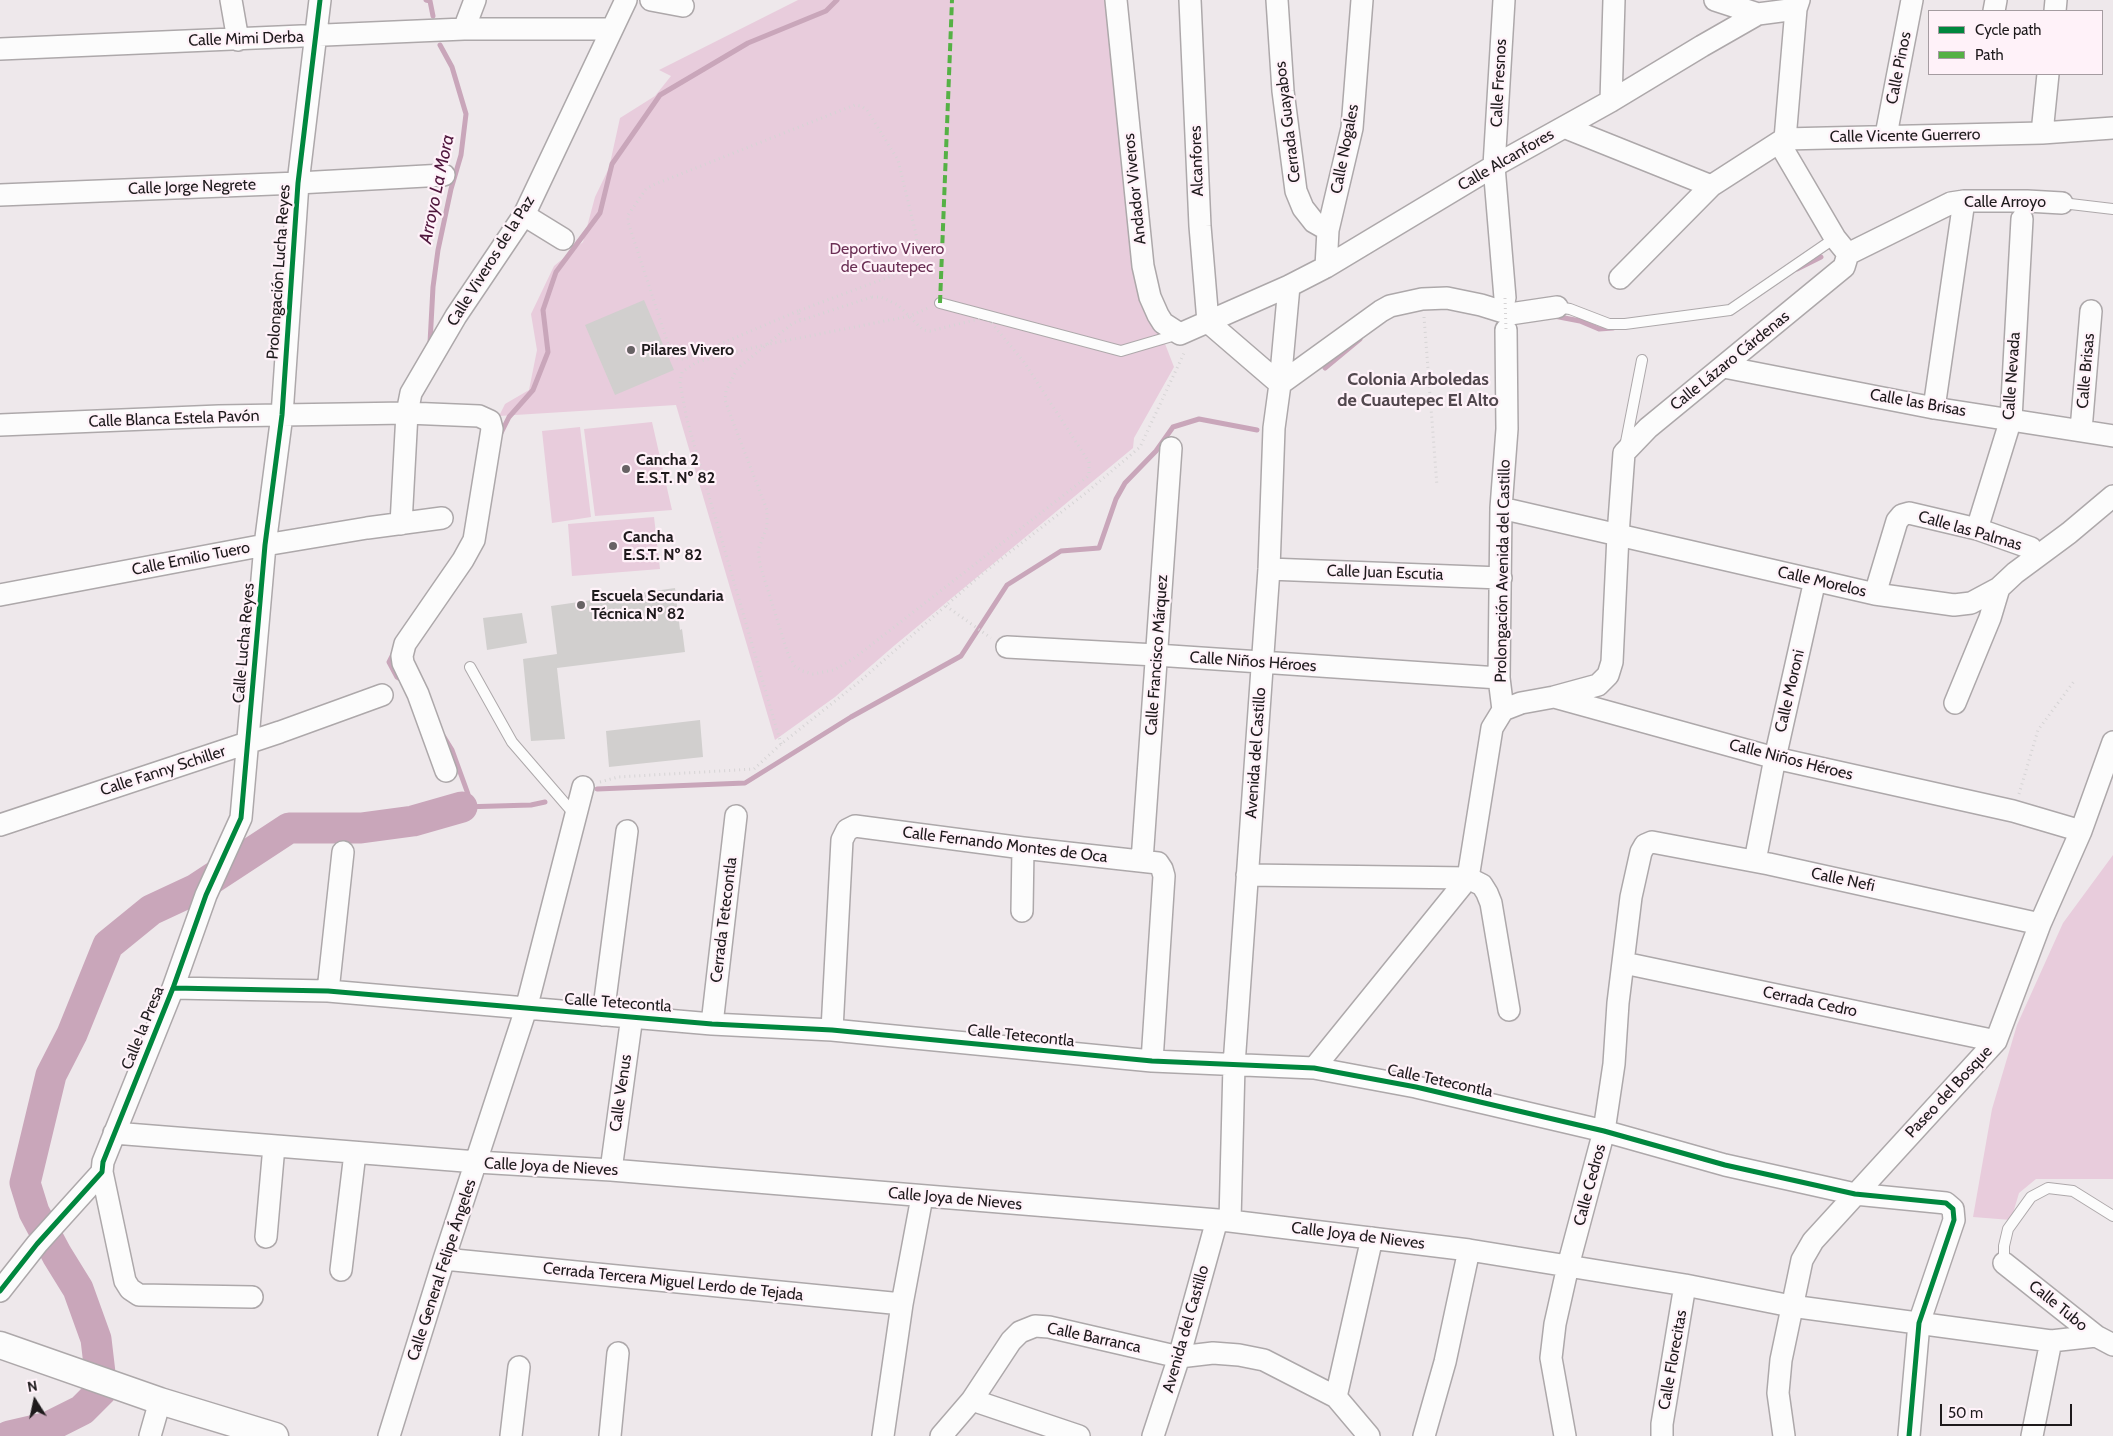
<!DOCTYPE html>
<meta charset="utf-8">
<style>
body{margin:0}
#map{position:relative;width:2113px;height:1436px;overflow:hidden;background:#eee8eb;font-family:Cabin,sans-serif}
canvas{display:block}
.legend{position:absolute;left:1928px;top:10px;width:175px;height:65px;box-sizing:border-box;background:#fff2f9;border:1px solid #a59ca1;margin:0;padding:6px 9px;list-style:none;font-size:15px;color:#1e1a1c}
.legend li{display:flex;align-items:center;gap:10px;height:25px}
.legend b{width:25px;border:1px solid #a59ca1}
.north{position:absolute;left:10px;top:1376px;width:50px;height:50px;-webkit-text-stroke:4px #fff2f9;paint-order:stroke;rotate:350deg;font-size:14px;font-weight:700;line-height:20px;text-align:center;color:#1e1a1c}
.north::after{content:'';display:block;margin:auto;width:18px;height:22px;background:#1e1a1c;clip-path:polygon(50% 0,100% 100%,50% 72%,0 100%)}
.scale{position:absolute;left:1940px;top:1404px;width:132px;height:22px;box-sizing:border-box;border:2px solid #1e1a1c;border-top:0;padding-left:6px;font-size:15px;line-height:18px;white-space:nowrap;color:#1e1a1c;-webkit-text-stroke:4px #fff2f9;paint-order:stroke}
</style>
<div id="map">
<canvas width="2113" height="1436"></canvas>
<ul class="legend">
<li><b style="height:6px;background:#00873e"></b>Cycle path</li>
<li><b style="height:6px;background:#55b145"></b>Path</li>
</ul>
<div class="north">N</div>
<div class="scale">50 m</div>
</div>
<script>
const c = document.querySelector('canvas').getContext('2d');
c.lineJoin = 'round';
function paint(path, color) { c.fillStyle = color; c.fill(path, 'evenodd'); }
const shape = rows => new Path2D(rows.map(r => 'M' + r).join(''));
function trace(path, color, width, dash) { c.strokeStyle = color; c.lineWidth = width; c.lineCap = dash ? 'butt' : 'round'; c.setLineDash(dash || []); c.stroke(path); }
function write(font, color, halo, rows, align = 'center') {
  c.font = font + ' Cabin,sans-serif'; c.lineWidth = 4.5; c.setLineDash([]); c.textBaseline = 'middle'; c.strokeStyle = halo; c.fillStyle = color; for (const [text, x, y, turn = 0] of rows) {
    c.save(); c.translate(x, y); c.rotate((+turn || 0) * Math.PI / 180); c.textAlign = isNaN(turn) ? turn : align; if (halo) c.strokeText(text, 0, 0); c.fillText(text, 0, 0); c.restore();
  }
}
paint(shape([
 [798,0,1111,0,1162,336,1174,367,1134,438,1133,448,895,645,835,697,775,740,676,405,499,416,505,404,529,390,537,350,531,314,554,266,583,242,595,197,609,168,620,118,655,96,671,76,659,70],
 [652,422,672,510,595,516,584,429],
 [580,427,591,517,552,523,542,431],
 [654,517,660,569,572,576,568,524],
 [2113,855,2113,1179,2036,1179,2019,1193,2011,1220,1973,1217,1992,1109,2017,1025,2063,923]
]), '#e8ccdc');
trace(shape([
 [426,0,430,1,433,16],
 [1797,269,1821,257],
 [1554,316,1580,321,1599,329,1613,328],
 [430,343,433,287,438,250,451,189,461,155,466,114,452,67,440,45],
 [1325,368,1360,339],
 [500,435,509,417,533,390,548,352,543,310,556,272,600,213,612,164,660,95,748,43,826,11,837,0],
 [394,652,389,662,397,677,404,681],
 [444,737,452,750,468,794,462,807,531,805,545,802],
 [597,789,745,783,851,717,961,656,1007,585,1061,551,1099,548,1116,499,1125,483,1156,451,1173,427,1199,419,1257,430]
]), '#c9a6ba', 5);
trace(shape([
 [9,1436,48,1427,82,1410,102,1390,96,1339,78,1289,57,1255,34,1212,25,1183,51,1075,72,1034,108,945,151,910,196,889,289,828,361,828,413,821,462,807]
]), '#c9a6ba', 31);
paint(shape([
 [644,300,674,370,615,395,585,325],
 [675,588,680,630,682,629,685,652,557,668,565,739,531,741,523,659,557,654,551,606],
 [522,613,527,643,487,650,483,618],
 [700,720,703,757,609,767,606,731]
]), '#d1cfce');
const service = shape([
 [2062,203,2113,209],
 [940,303,1121,351,1179,334],
 [1557,307,1570,309,1609,324,1625,324,1730,310,1835,238],
 [1625,447,1642,360],
 [470,667,512,742,575,815],
 [2004,1263,2004,1246,2008,1229,2031,1197,2048,1188,2073,1191,2113,1216]
]);
const minor = shape([
 [231,0,238,40],
 [651,0,683,6],
 [1116,0,1143,266,1150,297,1158,315,1163,323,1180,334,1289,286,1326,267,1494,166,1611,101,1702,46,1758,14,1796,9,1799,0],
 [1190,0,1200,226,1208,322],
 [1277,0,1283,91,1296,191,1303,208,1314,222,1328,230],
 [1504,0,1494,166,1505,298],
 [1715,0,1758,14],
 [1994,11,1996,0],
 [2055,11,2056,0],
 [464,29,475,0],
 [0,49,464,29,611,29],
 [1611,101,1614,0],
 [1564,127,1711,186],
 [2042,133,2048,74],
 [1886,135,1912,0],
 [0,195,298,183,444,175],
 [524,215,563,239],
 [1848,254,1951,203,1964,201,2027,201,2062,203],
 [1326,267,1328,230,1352,128,1362,0],
 [1620,278,1711,186,1784,139,2042,133,2113,128],
 [1208,322,1280,384,1381,311,1390,306,1422,299,1447,298,1481,305,1510,314,1557,307],
 [1724,367,1934,408,2113,436],
 [1934,408,1964,201],
 [0,425,219,416,407,413,479,416,490,421,492,429,474,540,463,560,405,644,402,656,403,663,418,694,446,771],
 [2081,430,2091,311],
 [1501,508,1875,594,1954,605,1971,603,1999,588,2015,573,2069,533,2113,496],
 [401,524,407,413,411,393,456,316,524,215,626,0],
 [1977,529,2011,419,2022,219],
 [1269,569,1501,578],
 [1875,594,1897,521,1902,515,1909,513,1977,529,2031,548],
 [0,595,265,545,367,528,442,518],
 [1007,647,1156,655,1499,678],
 [1554,697,1598,685,1608,675,1612,662,1618,535,1624,453,1648,428,1844,267,1848,254,1835,238,1784,151,1796,9],
 [1955,703,1990,618,1999,588],
 [1503,710,1521,703,1554,697,1775,758,2013,811,2081,831],
 [0,825,280,732,382,695],
 [1142,861,1171,448],
 [1755,861,1775,758,1815,580],
 [1247,875,1468,878,1482,885,1487,893,1491,903,1509,1010],
 [1022,911,1023,848],
 [1624,963,1996,1041],
 [173,988,328,991,712,1024,832,1030,1152,1061,1314,1068,1416,1087,1604,1131,1725,1165,1855,1194,1946,1203,1953,1209,1954,1220,1919,1323,1909,1436],
 [328,991,343,852],
 [603,1015,627,831],
 [712,1024,736,816],
 [832,1030,842,840,847,830,855,826,1023,848,1158,863,1162,869,1164,876,1152,1061],
 [1314,1068,1468,878,1492,728,1503,710,1499,678,1501,508,1507,429,1506,330],
 [114,1133,477,1162,611,1170,1230,1221,1469,1250,1685,1285,1791,1306,2051,1341,2096,1336],
 [611,1170,632,1016],
 [102,1172,125,1281,130,1289,139,1295,252,1297],
 [1230,1221,1234,1065,1269,569,1274,428,1280,384,1289,286],
 [266,1237,274,1146],
 [444,1259,902,1304],
 [2004,1263,2096,1336,2113,1345],
 [341,1270,355,1153],
 [0,1291,37,1244,102,1172,103,1162,173,988,206,895,241,818,265,545,282,415,298,183,320,0],
 [1336,1397,1372,1238],
 [972,1400,1079,1436],
 [150,1436,160,1401],
 [389,1436,444,1259,526,1009,583,787],
 [511,1436,519,1367],
 [610,1436,618,1353],
 [883,1436,902,1304,922,1197],
 [941,1436,972,1400,1011,1341,1020,1332,1035,1326,1049,1327,1179,1357,1213,1353,1239,1355,1264,1360,1336,1397,1369,1436],
 [1153,1436,1179,1357,1217,1220],
 [1424,1436,1445,1362,1469,1250],
 [1565,1436,1551,1358,1555,1324,1568,1266,1604,1131,1614,1064,1618,1003,1631,897,1641,852,1645,845,1652,842,1769,864,2040,924],
 [1662,1436,1662,1424,1685,1285],
 [1784,1436,1778,1393,1781,1360,1802,1260,1813,1241,1996,1041,2040,924,2081,831,2113,742],
 [2032,1436,2051,1341]
]);
const tertiary = shape([
 [0,1345,160,1401,275,1436]
]);
trace(service, '#ada8aa', 12);
trace(minor, '#ada8aa', 24);
trace(tertiary, '#ada8aa', 29);
trace(shape([
 [872,297,881,297,898,305,923,330,930,331,983,318,989,320,1024,362,1089,462,1089,473,1087,477,853,659,834,670,813,674,802,671,795,666,788,654,760,565,758,550,767,527,767,510,730,414,725,400,726,391,737,369,793,323,872,297],
 [798,311,685,359,678,359,672,356,628,222,628,215,646,189,653,185,847,108,855,105,861,106,867,110,898,160,916,234,918,254,913,268,798,311,800,319],
 [1424,317,1437,486],
 [946,606,991,638],
 [781,744,687,420,680,383,682,372,697,362,764,345,910,316,928,308],
 [600,782,618,777,754,769,781,744,859,682,983,573,1087,492,1140,447,1185,351],
 [2019,794,2038,730,2075,680]
]), '#d6d4d5', 3, [1, 4]);
trace(service, '#fcfcfc', 10);
trace(minor, '#fcfcfc', 21);
trace(tertiary, '#fcfcfc', 26);
trace(shape([
 [1505,298,1506,330]
]), '#d6d4d5', 3, [1, 4]);
trace(shape([
 [940,303,952,0]
]), '#55b145', 4, [8, 4]);
trace(shape([
 [173,988,328,991,712,1024,832,1030,1152,1061,1314,1068,1416,1087,1604,1131,1725,1165,1855,1194,1946,1203,1953,1209,1954,1220,1919,1323,1909,1436],
 [0,1291,37,1244,102,1172,103,1162,173,988,206,895,241,818,265,545,282,415,298,183,320,0]
]), '#00873e', 5);
for (const [x, y, r, color] of [
 [631,350,5,"#676264"],
 [626,469,5,"#676264"],
 [613,546,5,"#676264"],
 [581,605,5,"#676264"]
]) { const dot = new Path2D(); dot.arc(x, y, r, 0, 2 * Math.PI); c.fillStyle = color; c.fill(dot); trace(dot, '#fff2f9', 2); }
write('16px', '#1e1a1c', '#fff2f9', [
 ["Calle Mimi Derba",246,39,-2],
 ["Calle Pinos",1899,68,-79],
 ["Calle Fresnos",1499,83,-87],
 ["Cerrada Guayabos",1288,122,-97],
 ["Calle Vicente Guerrero",1905,136,-1],
 ["Calle Nogales",1345,149,-79],
 ["Calle Alcanfores",1506,160,-30],
 ["Alcanfores",1197,161,-92],
 ["Calle Jorge Negrete",192,187,-2],
 ["Andador Viveros",1135,189,-96],
 ["Calle Arroyo",2005,202],
 ["Calle Viveros de la Paz",491,261,-58],
 ["Prolongación Lucha Reyes",279,272,-86],
 ["Calle Lázaro Cárdenas",1730,361,-39],
 ["Calle Brisas",2086,371,-85],
 ["Calle Nevada",2012,376,-86],
 ["Calle las Brisas",1918,403,10],
 ["Calle Blanca Estela Pavón",174,419,-2],
 ["Calle las Palmas",1970,531,16],
 ["Calle Emilio Tuero",191,559,-11],
 ["Prolongación Avenida del Castillo",1503,571,-89],
 ["Calle Juan Escutia",1385,573,2],
 ["Calle Morelos",1822,582,13],
 ["Calle Lucha Reyes",244,643,-85],
 ["Calle Francisco Márquez",1157,655,-86],
 ["Calle Niños Héroes",1253,662,4],
 ["Calle Moroni",1790,691,-77],
 ["Avenida del Castillo",1256,753,-86],
 ["Calle Niños Héroes",1791,760,14],
 ["Calle Fanny Schiller",163,771,-18],
 ["Calle Fernando Montes de Oca",1005,845,7],
 ["Calle Nefi",1843,880,12],
 ["Cerrada Tetecontla",724,920,-83],
 ["Cerrada Cedro",1810,1002,12],
 ["Calle Tetecontla",618,1003,4],
 ["Calle la Presa",143,1028,-68],
 ["Calle Tetecontla",1021,1036,6],
 ["Calle Tetecontla",1440,1081,12],
 ["Paseo del Bosque",1949,1092,-47],
 ["Calle Venus",621,1093,-82],
 ["Calle Joya de Nieves",551,1167,3],
 ["Calle Cedros",1590,1185,-75],
 ["Calle Joya de Nieves",955,1199,5],
 ["Calle Joya de Nieves",1358,1236,7],
 ["Calle General Felipe Ángeles",442,1270,-72],
 ["Cerrada Tercera Miguel Lerdo de Tejada",673,1282,6],
 ["Calle Tubo",2058,1306,39],
 ["Avenida del Castillo",1186,1329,-74],
 ["Calle Barranca",1094,1338,12],
 ["Calle Florecitas",1673,1360,-80]
]);
write('16px', '#6b3055', '#fff2f9', [
 ["Deportivo Vivero",887,249],
 ["de Cuautepec",887,267]
]);
write('bold 16px', '#1e1a1c', '#fff2f9', [
 ["Pilares Vivero",641,350],
 ["Cancha 2",636,460],
 ["E.S.T. Nº 82",636,478],
 ["Cancha",623,537],
 ["E.S.T. Nº 82",623,555],
 ["Escuela Secundaria",591,596],
 ["Técnica Nº 82",591,614]
], 'left');
write('italic 18px', '#50173d', '#fff2f9', [
 ["Arroyo La Mora",437,189,-78]
]);
write('bold 18px', '#52484e', '#fff2f9', [
 ["Colonia Arboledas",1418,380],
 ["de Cuautepec El Alto",1418,401]
]);
</script>
